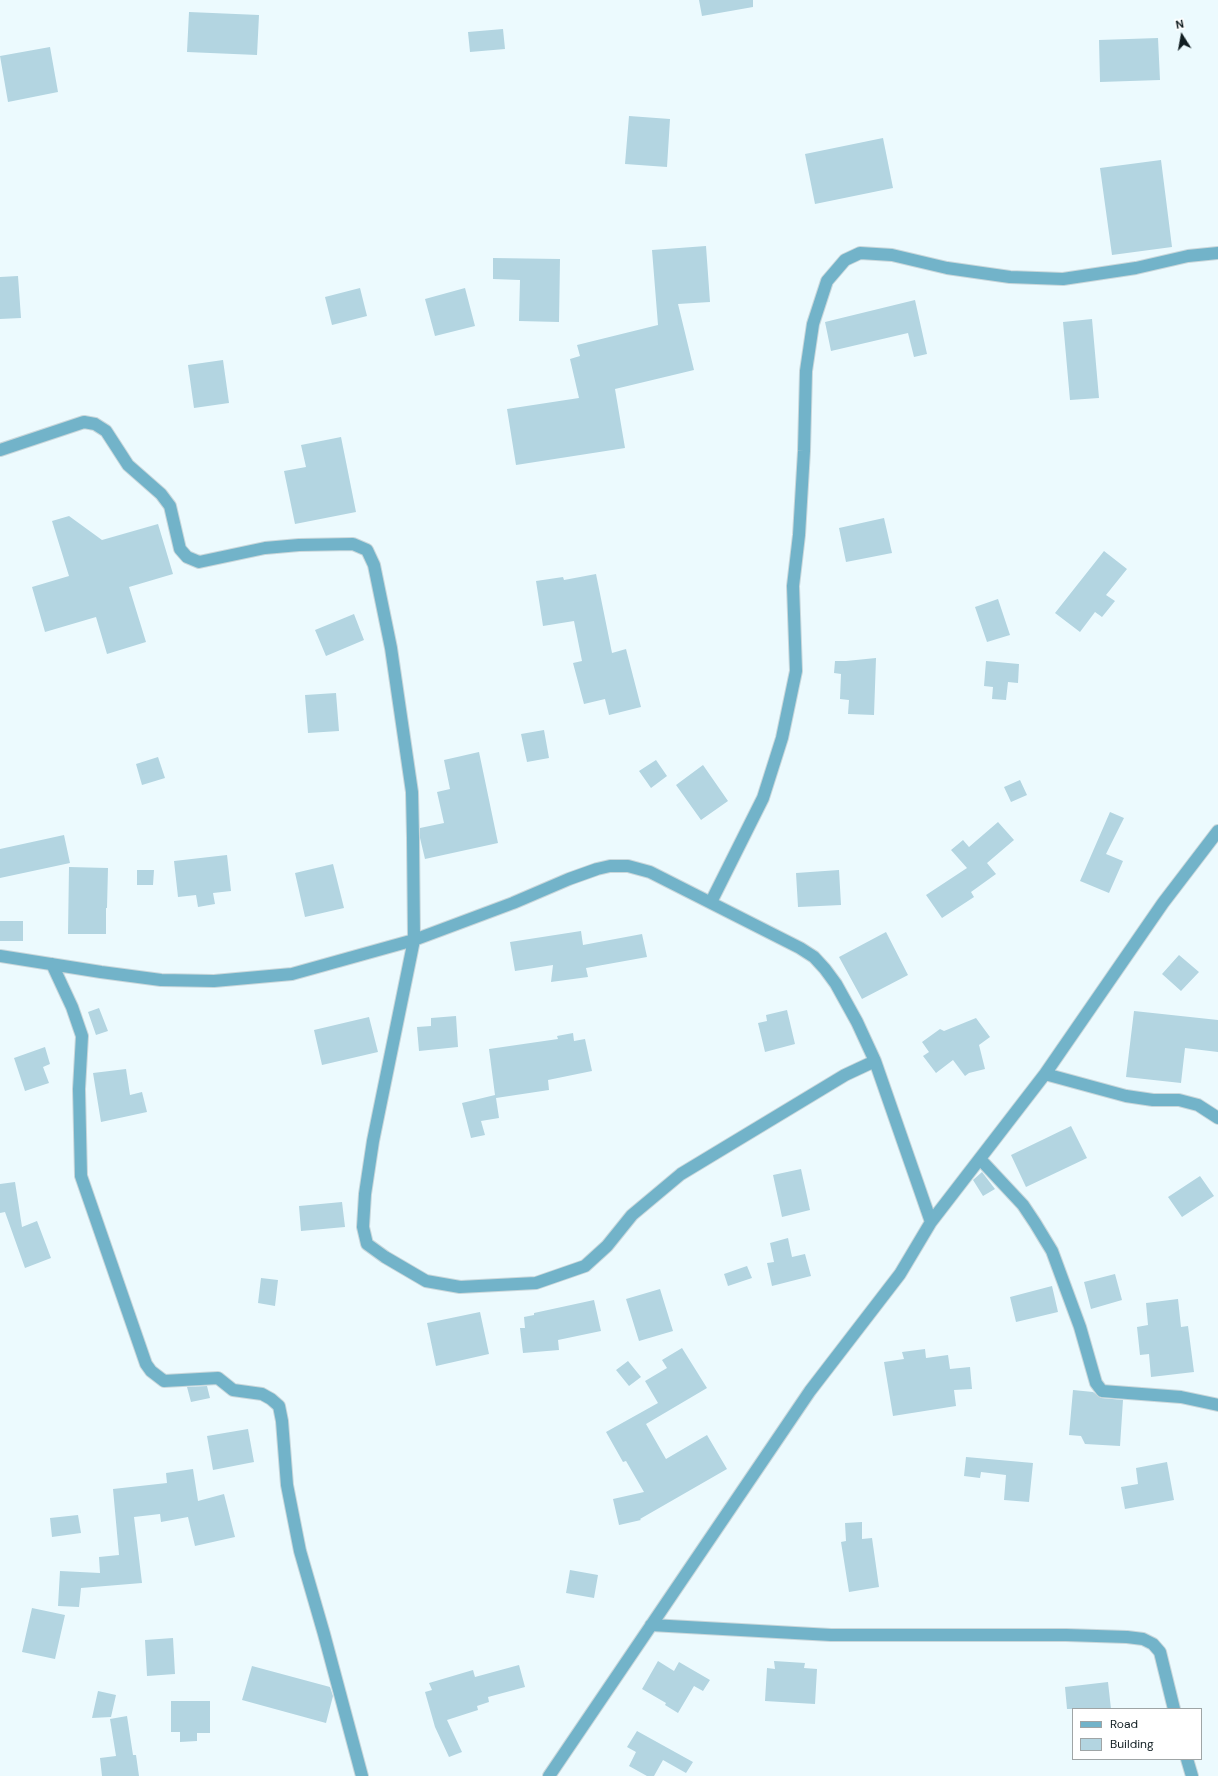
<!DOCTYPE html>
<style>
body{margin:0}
#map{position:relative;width:1218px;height:1776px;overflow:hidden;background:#ecfafe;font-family:"DM Sans",sans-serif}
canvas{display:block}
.legend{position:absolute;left:1072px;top:1708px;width:130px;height:52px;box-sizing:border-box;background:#fff;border:1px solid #9fa5a6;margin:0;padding:5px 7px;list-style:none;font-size:12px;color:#101d21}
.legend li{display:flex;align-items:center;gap:8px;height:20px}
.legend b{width:20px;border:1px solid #9fa5a6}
.north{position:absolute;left:1162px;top:16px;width:40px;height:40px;-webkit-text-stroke:3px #fff;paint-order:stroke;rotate:349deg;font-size:11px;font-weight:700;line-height:16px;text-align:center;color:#101d21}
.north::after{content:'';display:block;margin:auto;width:14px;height:18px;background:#101d21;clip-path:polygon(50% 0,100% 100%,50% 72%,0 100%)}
</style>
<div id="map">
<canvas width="1218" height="1776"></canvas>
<ul class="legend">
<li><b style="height:5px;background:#72b3c9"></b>Road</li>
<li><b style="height:11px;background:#b3d5e1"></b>Building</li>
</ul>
<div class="north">N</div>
</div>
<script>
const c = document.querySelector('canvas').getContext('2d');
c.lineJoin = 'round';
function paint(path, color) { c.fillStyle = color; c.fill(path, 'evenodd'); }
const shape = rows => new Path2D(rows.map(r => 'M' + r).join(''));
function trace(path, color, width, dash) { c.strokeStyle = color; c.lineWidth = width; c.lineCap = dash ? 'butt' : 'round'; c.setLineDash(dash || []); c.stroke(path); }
paint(shape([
 [699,0,753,0,753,7,702,16],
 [189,12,259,15,257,55,187,52],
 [503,29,505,49,470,52,468,32],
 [1158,38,1160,80,1100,82,1099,40],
 [50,47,58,92,8,102,0,56],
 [629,116,670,119,667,167,625,164],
 [883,138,893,188,815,204,805,154],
 [1161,160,1172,247,1112,255,1100,168],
 [706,246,710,302,678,304,694,370,615,389,625,448,516,465,507,409,579,398,570,359,580,356,577,345,658,325,652,250],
 [493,258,560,259,559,322,519,321,520,280,493,279],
 [18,276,21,318,0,319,0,277],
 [360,288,367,316,332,325,325,297],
 [465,288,475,326,435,336,425,299],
 [915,300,927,354,914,357,908,333,831,351,825,322],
 [1092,319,1099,398,1070,400,1063,322],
 [223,360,229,403,194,408,188,365],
 [341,437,356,512,295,524,284,471,306,467,301,445],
 [69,516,102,540,158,524,173,574,129,587,146,642,107,654,96,617,45,632,32,587,69,576,52,521],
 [884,518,892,553,846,562,839,528],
 [1104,551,1127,569,1106,595,1115,601,1102,617,1095,612,1080,632,1055,613],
 [596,574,612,653,626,649,641,707,609,715,605,699,584,704,573,663,582,661,574,621,543,626,536,581,563,577,564,580],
 [998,599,1010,635,987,642,975,607],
 [354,614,364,640,326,656,315,630],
 [876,658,874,715,848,714,849,700,840,699,841,674,834,673,835,661,846,661],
 [986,661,1019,664,1018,683,1008,682,1006,700,992,699,993,687,984,686],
 [336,693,339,731,308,733,305,695],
 [544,730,549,758,527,762,521,734],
 [479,752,498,843,425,859,420,838,420,828,444,823,437,792,450,789,444,760],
 [158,757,165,778,142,785,136,764],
 [656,760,667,776,651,788,639,771],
 [703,765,728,801,701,820,676,785],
 [1020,780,1027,795,1011,802,1004,787],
 [1110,812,1124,818,1106,854,1123,861,1109,893,1080,881],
 [998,822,1014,840,987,863,996,874,971,892,974,897,942,918,926,895,967,868,951,850,963,840,969,847],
 [64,835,70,863,0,878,0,849],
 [227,855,231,891,213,893,215,904,198,907,196,895,178,897,174,861],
 [333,864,344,908,305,917,295,873],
 [69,867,108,868,107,908,106,908,106,934,68,934],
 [137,870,154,870,153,885,137,885],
 [839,870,841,905,798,907,796,873],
 [0,921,23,921,23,941,0,941],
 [581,931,583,945,642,934,647,957,586,968,588,977,551,982,553,965,515,971,510,942],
 [886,932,908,975,862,999,839,957],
 [1179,955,1199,972,1181,991,1162,974],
 [99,1008,108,1031,96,1035,88,1012],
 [787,1010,795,1044,765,1052,758,1023,767,1021,766,1015],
 [1134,1011,1218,1020,1218,1052,1185,1048,1181,1083,1126,1077],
 [456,1016,458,1047,419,1051,417,1027,431,1026,431,1018],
 [369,1017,378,1052,322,1065,314,1030],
 [976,1018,990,1037,979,1045,985,1069,969,1073,965,1076,953,1060,936,1073,923,1056,929,1052,922,1042,940,1029,944,1031],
 [573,1033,574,1041,585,1039,592,1071,548,1080,549,1090,496,1098,499,1118,481,1121,485,1135,471,1138,462,1103,495,1095,489,1049,558,1039,557,1036],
 [45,1047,50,1064,43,1067,49,1083,25,1091,14,1058],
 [126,1069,130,1095,142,1092,147,1112,101,1122,93,1073],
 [1071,1126,1087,1158,1026,1187,1011,1155],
 [801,1169,810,1210,782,1217,773,1175],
 [982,1172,995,1189,983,1196,973,1180],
 [1200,1176,1214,1196,1182,1217,1168,1197],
 [15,1182,22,1227,37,1221,51,1258,25,1268,5,1212,0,1213,0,1184],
 [342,1202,345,1227,301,1231,299,1206],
 [788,1238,792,1257,805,1254,811,1276,772,1286,767,1263,774,1262,770,1243],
 [747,1266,752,1278,728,1286,724,1274],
 [1115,1274,1122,1300,1091,1309,1084,1282],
 [261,1278,278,1280,275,1306,258,1303],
 [1052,1286,1058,1312,1016,1322,1010,1297],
 [660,1289,673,1331,639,1341,626,1299],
 [1178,1299,1181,1327,1188,1326,1194,1372,1151,1377,1149,1354,1140,1355,1137,1327,1148,1325,1146,1303],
 [594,1300,601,1331,558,1340,559,1350,523,1353,520,1328,525,1328,524,1317,534,1315,534,1313],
 [480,1312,489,1354,436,1366,427,1323],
 [682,1348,707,1388,646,1424,666,1459,707,1435,727,1469,640,1519,641,1520,619,1525,613,1499,644,1492,626,1461,623,1462,606,1432,658,1403,645,1381,667,1368,662,1360],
 [925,1349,926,1358,948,1355,950,1369,970,1367,972,1389,954,1390,956,1406,893,1416,884,1362,904,1359,902,1352],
 [628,1361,641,1377,629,1386,616,1370],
 [207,1386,210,1398,191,1402,187,1387],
 [1073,1390,1093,1392,1101,1398,1123,1400,1120,1446,1085,1444,1081,1436,1069,1435],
 [248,1429,254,1462,213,1470,207,1436],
 [966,1457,1033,1463,1029,1502,1004,1500,1006,1475,981,1472,980,1478,964,1476],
 [1167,1462,1174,1500,1125,1509,1121,1487,1138,1484,1136,1468],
 [193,1469,198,1501,224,1494,235,1537,195,1546,188,1517,161,1522,160,1514,134,1517,142,1583,81,1588,79,1607,58,1606,60,1571,100,1573,99,1557,119,1555,113,1489,167,1483,166,1473],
 [78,1515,81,1533,52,1537,50,1518],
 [862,1522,862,1539,872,1538,879,1587,849,1592,841,1542,846,1541,845,1523],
 [570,1570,598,1575,594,1598,566,1593],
 [32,1608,65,1615,55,1659,22,1652],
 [173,1638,175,1674,147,1676,145,1640],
 [658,1661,674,1671,679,1662,710,1680,703,1691,694,1686,678,1713,665,1705,666,1703,642,1689],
 [774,1661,805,1663,804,1668,817,1669,815,1704,765,1701,767,1668,775,1669],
 [519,1665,525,1687,488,1697,489,1702,477,1706,478,1710,447,1720,462,1752,449,1757,435,1727,425,1692,432,1690,429,1683,473,1670,475,1677],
 [252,1666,330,1687,333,1696,326,1723,242,1700],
 [1108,1682,1111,1709,1067,1709,1065,1687],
 [98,1691,116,1695,111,1717,92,1718],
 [171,1701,210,1701,210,1733,197,1733,197,1741,180,1742,180,1732,171,1732],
 [127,1716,133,1755,136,1755,139,1776,102,1776,100,1758,116,1756,110,1719],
 [637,1731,693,1762,686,1773,663,1760,654,1776,647,1776,629,1766,636,1752,627,1747]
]), '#b3d5e1');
const minor = shape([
 [0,450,84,422,95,424,106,431,128,465,161,494,170,506,180,549,187,557,199,562,265,548,299,545,353,544,367,550,374,565,391,648,412,792,413,838,414,940,373,1141,365,1194,363,1227,367,1244,385,1257,426,1281,460,1287,536,1283,585,1266,607,1246,632,1215,681,1174,845,1075,875,1061],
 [711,902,763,798,782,738,796,671,793,586,799,535,804,451,806,371,813,324,827,281,845,260,860,253,892,255,947,268,1010,277,1063,279,1136,268,1188,256,1218,253],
 [0,956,101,972,161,980,214,981,292,974,414,940,513,903,569,879,597,869,610,866,628,866,650,872,800,948,814,957,825,969,836,984,857,1022,875,1061,931,1222],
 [52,964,72,1007,82,1036,79,1089,81,1176,146,1364,151,1371,164,1381,218,1378,233,1390,262,1394,271,1399,279,1406,282,1421,287,1485,300,1551,324,1634,362,1776],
 [1045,1074,1126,1096,1153,1100,1179,1100,1198,1105,1218,1118],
 [980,1159,1023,1205,1035,1223,1052,1251,1080,1327,1096,1383,1102,1391,1181,1397,1218,1405],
 [651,1625,831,1635,1066,1635,1127,1637,1143,1639,1153,1644,1160,1652,1174,1709],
 [1187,1759,1192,1776],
 [549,1776,810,1391,900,1274,931,1222,1045,1074,1163,903,1218,831]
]);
trace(minor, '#c9d7db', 14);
trace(minor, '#72b3c9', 12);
</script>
